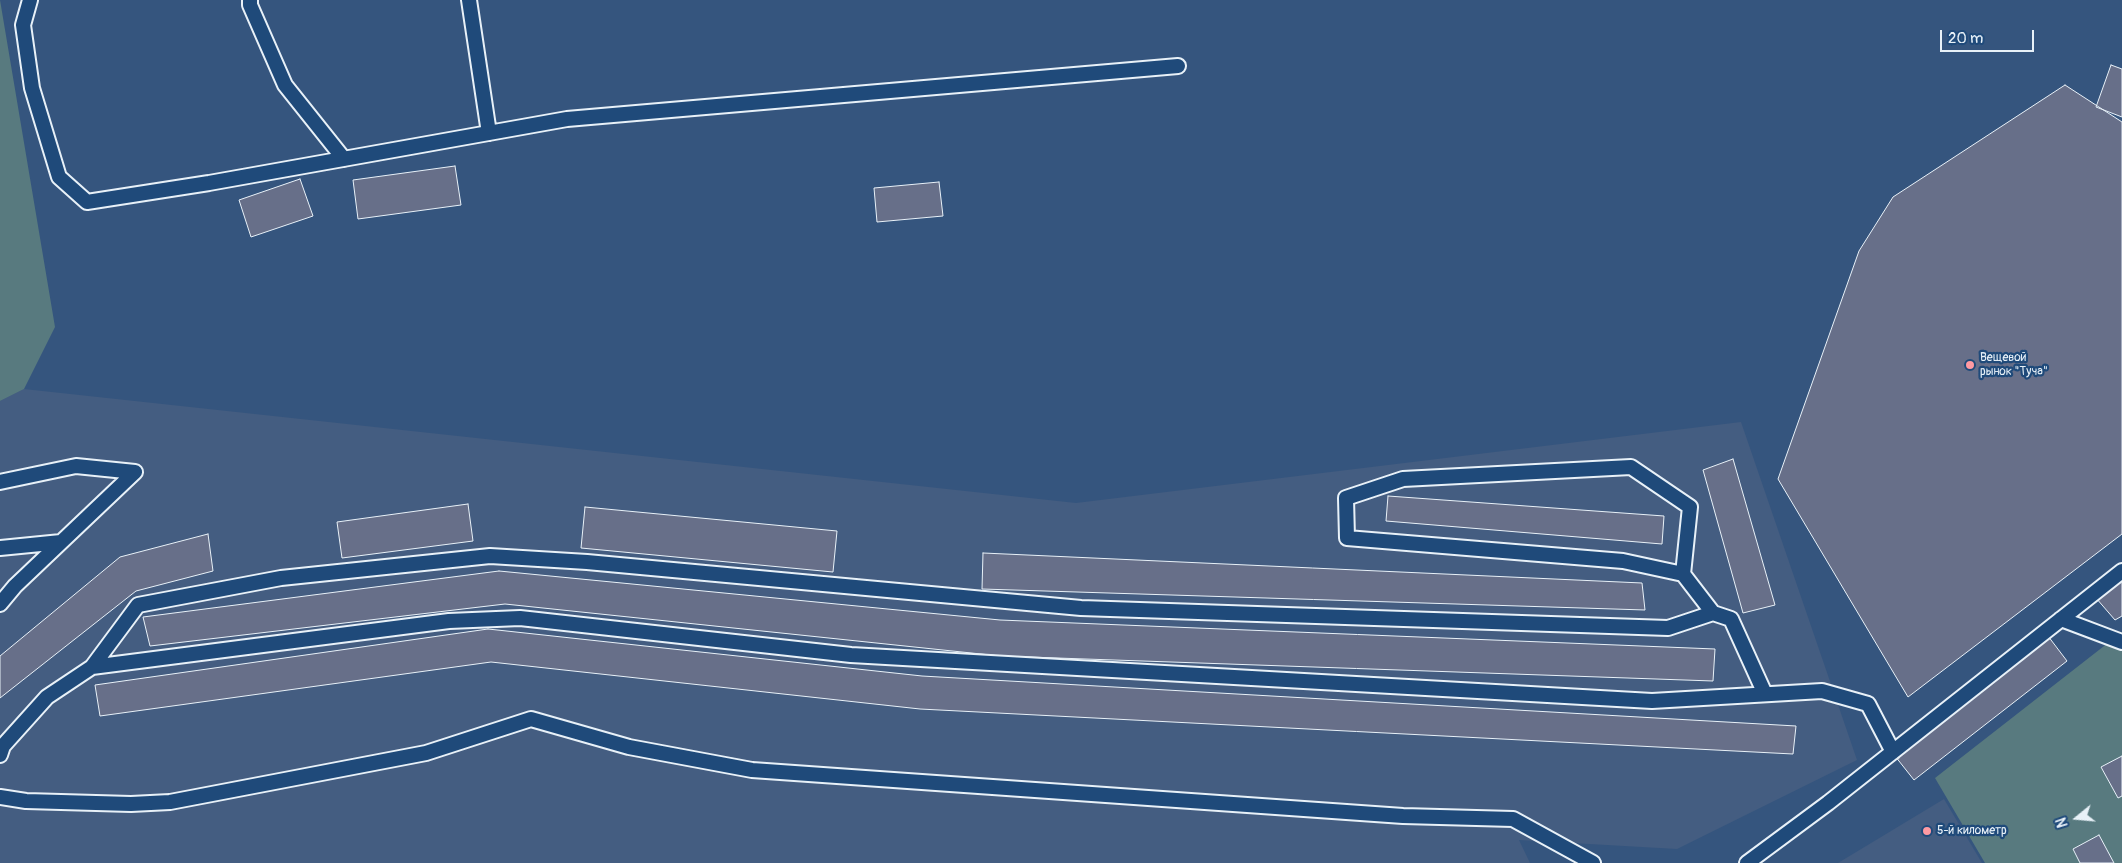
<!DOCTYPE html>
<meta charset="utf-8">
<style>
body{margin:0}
#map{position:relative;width:2122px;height:863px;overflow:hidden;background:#35557e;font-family:Pangolin,sans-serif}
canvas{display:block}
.north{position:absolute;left:2052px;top:793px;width:50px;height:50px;-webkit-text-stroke:4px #1f4a7a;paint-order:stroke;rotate:253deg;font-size:14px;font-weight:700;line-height:20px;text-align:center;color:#e8f1f8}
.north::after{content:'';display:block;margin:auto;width:18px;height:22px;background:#e8f1f8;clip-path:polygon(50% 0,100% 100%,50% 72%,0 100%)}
.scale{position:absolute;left:1940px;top:30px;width:94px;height:22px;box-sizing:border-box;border:2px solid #e8f1f8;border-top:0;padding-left:6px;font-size:15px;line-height:18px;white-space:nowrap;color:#e8f1f8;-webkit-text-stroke:4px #1f4a7a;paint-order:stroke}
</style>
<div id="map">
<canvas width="2122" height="863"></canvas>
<div class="north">N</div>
<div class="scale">20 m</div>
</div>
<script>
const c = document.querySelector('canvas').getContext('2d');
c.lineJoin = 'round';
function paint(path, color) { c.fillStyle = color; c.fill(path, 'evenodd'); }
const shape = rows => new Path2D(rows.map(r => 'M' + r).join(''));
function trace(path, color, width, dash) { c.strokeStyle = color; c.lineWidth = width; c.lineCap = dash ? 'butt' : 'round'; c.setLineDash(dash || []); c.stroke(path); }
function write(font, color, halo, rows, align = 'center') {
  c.font = font + ' Pangolin,sans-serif'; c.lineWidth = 4.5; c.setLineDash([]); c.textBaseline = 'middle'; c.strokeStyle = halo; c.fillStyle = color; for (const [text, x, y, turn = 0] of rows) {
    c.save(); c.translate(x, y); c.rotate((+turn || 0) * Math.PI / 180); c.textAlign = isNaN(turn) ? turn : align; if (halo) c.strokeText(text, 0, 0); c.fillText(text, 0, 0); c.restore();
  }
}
paint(shape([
 [24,389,1076,503,1741,422,1857,760,1677,849,1519,840,1530,863,0,863,0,401],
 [1944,799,1982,863,1838,863]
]), '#445d81');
paint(shape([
 [0,0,55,327,24,389,0,401],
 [2122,632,2122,863,1985,863,1935,778]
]), '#587a7f');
const building = shape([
 [2111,65,2122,69,2122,117,2096,107,2111,65],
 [2065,85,2122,122,2122,534,1908,697,1778,479,1859,251,1893,197,2065,85],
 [455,166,461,205,358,219,353,180,455,166],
 [300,179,313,216,251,237,239,200,300,179],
 [939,182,943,216,877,222,874,188,939,182],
 [1733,459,1775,605,1743,613,1703,470,1733,459],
 [1388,496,1664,516,1662,544,1386,521,1388,496],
 [468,504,473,541,342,558,337,522,468,504],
 [585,507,837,531,833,572,581,548,585,507],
 [208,534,213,571,136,591,0,698,0,656,120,557,208,534],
 [983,553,1642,583,1645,610,982,589,983,553],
 [499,571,1000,620,1715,649,1713,681,1000,656,505,604,150,646,143,617,499,571],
 [2122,578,2122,616,2115,620,2096,598,2122,578],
 [488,629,922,676,1796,726,1793,754,920,709,491,662,100,716,95,685,488,629],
 [2048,636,2067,661,1914,780,1895,756,2048,636],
 [2122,756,2122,796,2118,798,2101,767,2122,756],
 [2099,835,2114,863,2080,863,2073,849,2099,835]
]);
paint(building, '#676f89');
trace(building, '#e8f1f8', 1);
const service = shape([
 [30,0,23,25,32,88,59,177,87,202,209,183,567,119,1178,66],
 [250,0,250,5,285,85,344,159],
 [469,0,489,133],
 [0,482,76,466,135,472,15,586,0,604],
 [0,548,61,542],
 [1683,574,1690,507,1631,467,1403,479,1346,498,1347,538,1623,561,1683,574,1713,613],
 [2061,619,2122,642],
 [92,667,138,605,281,578,490,556,587,562,1081,608,1668,628,1713,613,1731,619,1765,694],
 [0,755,3,746,47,697,92,667,449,621,520,618,851,655,1652,701,1822,691,1868,704,1893,752],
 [0,797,26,801,131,804,170,802,426,753,531,719,629,747,752,770,1403,816,1513,819,1593,863],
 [1747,863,1828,803,2122,571]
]);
trace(service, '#e8f1f8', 18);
trace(service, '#1f4a7a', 14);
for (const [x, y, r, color] of [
 [1970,365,5,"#ff9aa2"],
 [1927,831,5,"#ff9aa2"]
]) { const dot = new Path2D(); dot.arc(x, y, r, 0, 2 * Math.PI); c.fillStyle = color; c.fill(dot); trace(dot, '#1f4a7a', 2); }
write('12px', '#e8f1f8', '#1f4a7a', [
 ["Вещевой",1980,358],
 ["рынок \"Туча\"",1980,372],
 ["5-й километр",1937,831]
], 'left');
</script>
